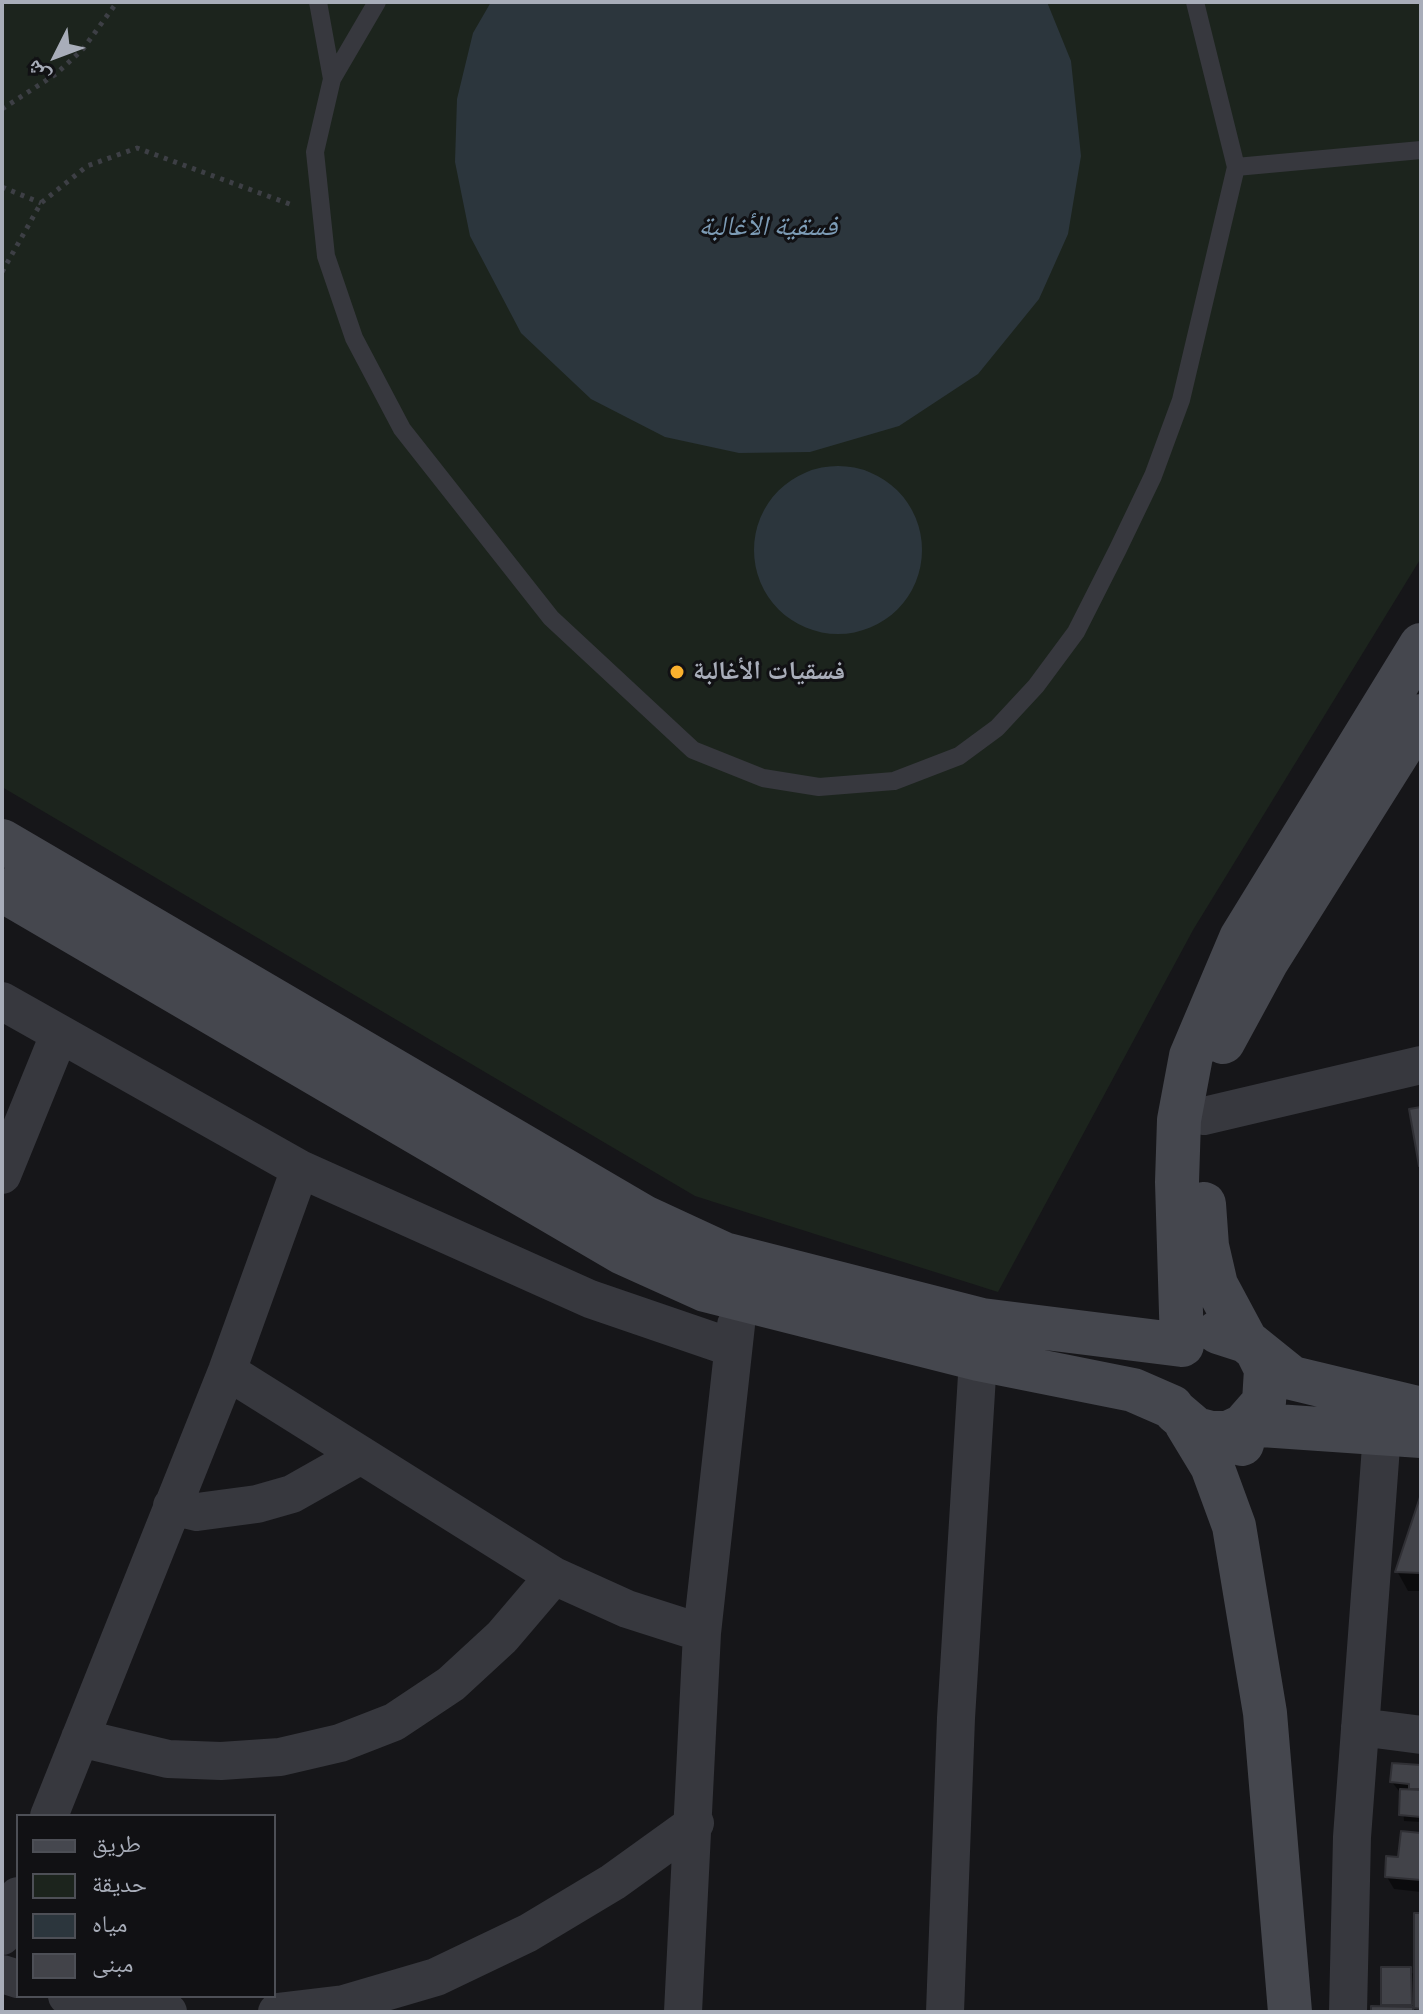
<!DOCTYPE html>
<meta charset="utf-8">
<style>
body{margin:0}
#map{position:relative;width:1423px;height:2014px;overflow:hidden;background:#161619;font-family:Karla,"Noto Naskh Arabic",sans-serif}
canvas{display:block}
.frame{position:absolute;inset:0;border:4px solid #a8adb9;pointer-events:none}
.legend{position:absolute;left:16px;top:1814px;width:260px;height:184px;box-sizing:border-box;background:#111114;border:2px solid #4d4f56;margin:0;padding:10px 14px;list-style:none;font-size:24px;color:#a8adb9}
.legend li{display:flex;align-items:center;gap:16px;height:40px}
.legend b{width:40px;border:2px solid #4d4f56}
.north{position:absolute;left:16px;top:16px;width:80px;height:80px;-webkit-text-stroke:6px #111114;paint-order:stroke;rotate:228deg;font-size:22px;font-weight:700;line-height:32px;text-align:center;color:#a8adb9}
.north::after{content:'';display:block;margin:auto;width:28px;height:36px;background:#a8adb9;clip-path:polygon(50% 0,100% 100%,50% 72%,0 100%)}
</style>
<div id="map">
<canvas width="1423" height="2014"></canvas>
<div class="frame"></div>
<ul class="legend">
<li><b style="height:10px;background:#45474e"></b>طريق</li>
<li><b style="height:22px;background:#1c241d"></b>حديقة</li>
<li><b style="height:22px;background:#2c363d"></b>مياه</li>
<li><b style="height:22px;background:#424349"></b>مبنى</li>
</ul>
<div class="north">ش</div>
</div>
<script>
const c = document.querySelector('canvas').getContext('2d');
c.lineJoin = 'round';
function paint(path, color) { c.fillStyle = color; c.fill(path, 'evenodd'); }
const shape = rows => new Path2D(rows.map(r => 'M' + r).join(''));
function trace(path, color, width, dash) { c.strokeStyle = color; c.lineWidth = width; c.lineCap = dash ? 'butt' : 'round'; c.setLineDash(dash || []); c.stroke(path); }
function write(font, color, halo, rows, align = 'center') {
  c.font = font + ' Karla,"Noto Naskh Arabic",sans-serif'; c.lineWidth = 6; c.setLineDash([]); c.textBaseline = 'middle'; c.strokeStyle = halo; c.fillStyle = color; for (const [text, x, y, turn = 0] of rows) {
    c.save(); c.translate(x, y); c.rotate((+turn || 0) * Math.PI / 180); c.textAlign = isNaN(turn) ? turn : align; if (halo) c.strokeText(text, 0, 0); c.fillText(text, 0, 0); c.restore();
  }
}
paint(shape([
 [2,2,1421,2,1421,558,1193,930,998,1292,695,1196,2,787]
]), '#1c241d');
paint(shape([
 [491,2,1047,2,1071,61,1081,156,1068,234,1039,299,978,374,899,426,810,452,739,453,665,437,591,399,521,333,470,236,455,162,457,99,473,33],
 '754 550a84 84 0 1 1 168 0a84 84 0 1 1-168 0Z'
]), '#2c363d');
paint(shape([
 [1421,1500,1421,1591,1408,1591,1397,1571],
 [1421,1767,1421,1822,1404,1821,1402,1795,1392,1782],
 [1421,1835,1421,1892,1394,1889,1387,1877],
 [1421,1915,1421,2012,1414,2004,1413,2012,1373,2012,1383,2008,1383,1969,1410,1969,1416,1979]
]), '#0007');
const building = shape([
 [1421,1107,1421,1165,1419,1166,1409,1109,1421,1107],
 [1421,1494,1421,1573,1395,1572,1421,1494],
 [1392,1763,1421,1765,1421,1789,1409,1789,1409,1784,1390,1782,1392,1763],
 [1400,1789,1421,1790,1421,1817,1399,1815,1400,1789],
 [1401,1831,1421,1833,1421,1880,1385,1877,1386,1856,1398,1857,1401,1831],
 [1414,1913,1421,1913,1421,2009,1414,2008,1414,1913],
 [1381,1967,1411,1967,1412,2005,1381,2005,1381,1967],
 [1371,2006,1413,2007,1413,2012,1371,2012,1371,2006]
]);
paint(building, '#424349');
trace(building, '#303035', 2);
trace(shape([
 [2,109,56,74,83,49,117,2],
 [2,187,41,203],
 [2,272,41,203,87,166,137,148,295,206]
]), '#3d3f45', 5, [4, 6]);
trace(shape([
 [318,2,332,79,315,152,326,256,354,338,402,429,551,618,693,750,763,778,819,787,894,781,959,756,997,728,1036,686,1076,632,1118,549,1153,476,1181,400,1236,167,1195,2],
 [332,79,377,2],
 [1236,167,1421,150]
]), '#37383e', 18);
trace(shape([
 [2,1001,300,1169,590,1299,733,1348],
 [1204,1116,1421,1065],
 [2,1175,59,1035],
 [227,1371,554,1576,627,1609,702,1633],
 [172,1506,197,1512,257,1504,292,1494,361,1455],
 [1360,1727,1421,1735],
 [80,1738,168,1759,221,1761,280,1757,340,1743,394,1722,451,1684,502,1637,554,1576],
 [49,1816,227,1371,300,1169],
 [2,1936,18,1896],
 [2,1974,18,1979],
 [67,1996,110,2006,168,2012],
 [277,2012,344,2004,436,1977,528,1933,613,1882,695,1823],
 [683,2012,702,1633,736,1325],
 [945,2012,956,1718,978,1359],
 [1348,2012,1352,1837,1382,1433]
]), '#37383e', 38);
trace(shape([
 [2,841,644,1217,724,1254,982,1320,1182,1345,1177,1182,1179,1120,1191,1056,1241,938,1421,645],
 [2,890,623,1253,705,1290,978,1359,1133,1390,1172,1407],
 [1223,1042,1267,961,1421,716],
 [1204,1204,1207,1246,1216,1285,1246,1341],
 [1218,1332,1246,1341,1292,1378,1421,1409],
 [1176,1412,1196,1429,1211,1433,1228,1433,1243,1426,1264,1402,1266,1369,1258,1353],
 [1186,1423,1212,1466,1234,1526,1265,1713,1290,2012],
 [1242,1444,1247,1424,1421,1436]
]), '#45474e', 44);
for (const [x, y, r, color] of [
 [677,672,8,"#fab12d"]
]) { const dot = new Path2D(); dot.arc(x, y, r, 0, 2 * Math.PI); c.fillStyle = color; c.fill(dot); trace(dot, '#111114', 3); }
write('bold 26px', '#a8adb9', '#111114', [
 ["فسقيات الأغالبة",693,672]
], 'left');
write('italic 28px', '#7d9cb6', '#111114', [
 ["فسقية الأغالبة",768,227]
]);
</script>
